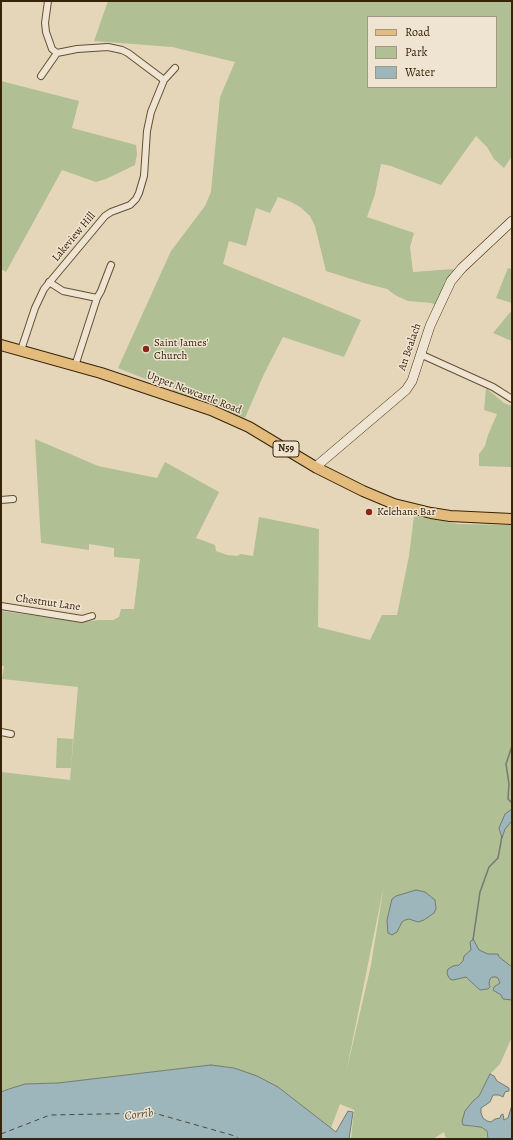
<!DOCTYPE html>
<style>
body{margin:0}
#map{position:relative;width:513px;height:1140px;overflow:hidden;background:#e6d6b9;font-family:Alegreya,serif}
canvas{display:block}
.frame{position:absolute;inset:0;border:2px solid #362308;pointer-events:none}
.legend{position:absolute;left:367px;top:16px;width:130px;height:72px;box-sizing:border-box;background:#efe4d2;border:1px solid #a59781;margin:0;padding:5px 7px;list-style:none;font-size:12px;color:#362308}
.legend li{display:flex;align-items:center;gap:8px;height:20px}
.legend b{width:20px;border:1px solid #a59781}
</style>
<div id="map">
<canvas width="513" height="1140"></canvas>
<div class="frame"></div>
<ul class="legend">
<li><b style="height:5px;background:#e3bb7c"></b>Road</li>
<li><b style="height:11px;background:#b0bf94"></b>Park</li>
<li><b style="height:11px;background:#9cb6bb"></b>Water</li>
</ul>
</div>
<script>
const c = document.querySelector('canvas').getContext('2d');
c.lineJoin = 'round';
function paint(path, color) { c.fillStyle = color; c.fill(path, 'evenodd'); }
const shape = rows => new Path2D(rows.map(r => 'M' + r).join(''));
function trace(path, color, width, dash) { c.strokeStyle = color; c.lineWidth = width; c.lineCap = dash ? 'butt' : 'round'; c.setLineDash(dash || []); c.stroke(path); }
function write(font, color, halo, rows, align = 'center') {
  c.font = font + ' Alegreya,serif'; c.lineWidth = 3; c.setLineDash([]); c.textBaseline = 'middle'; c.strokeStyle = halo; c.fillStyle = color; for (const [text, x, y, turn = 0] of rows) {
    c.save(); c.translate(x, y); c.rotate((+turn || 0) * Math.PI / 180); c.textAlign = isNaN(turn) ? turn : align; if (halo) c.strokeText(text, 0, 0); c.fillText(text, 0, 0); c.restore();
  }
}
paint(shape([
 [108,1,512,1,512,156,504,168,494,159,487,147,476,136,441,185,391,166,381,164,375,194,367,217,414,233,410,247,413,272,453,269,453,272,445,281,439,302,436,305,431,303,408,301,395,295,387,289,364,283,326,271,315,226,310,216,300,207,291,202,278,197,270,213,256,208,246,246,229,241,223,264,361,320,344,357,283,337,264,374,245,418,173,391,173,387,149,378,148,380,118,368,171,251,205,206,211,192,220,97,235,62,172,47,94,41],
 [368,17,496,17,496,87,368,87],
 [1,81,79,101,72,128,136,145,137,154,135,165,106,179,96,182,62,170,6,272,1,269],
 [508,268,512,269,512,303,496,298],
 [512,310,512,341,493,333],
 [486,388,504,403,512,406,512,467,479,466,479,454,485,446,488,435,497,414,484,410],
 [35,439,98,466,157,478,165,462,219,492,196,538,215,545,216,551,227,555,237,556,241,554,253,556,259,517,319,529,318,627,370,640,382,615,397,615,409,556,414,516,459,524,512,525,512,1037,500,1064,490,1074,479,1096,473,1101,468,1126,481,1127,486,1131,488,1139,446,1139,444,1132,433,1139,351,1139,354,1110,340,1104,331,1128,278,1087,234,1068,211,1065,58,1083,39,1083,9,1089,1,1092,1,772,70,780,78,687,2,679,4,666,1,665,1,611,82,622,99,620,113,620,119,617,121,609,134,609,140,559,114,557,114,548,89,544,89,550,41,543],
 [384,885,371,965,346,1073],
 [57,738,73,739,71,768,56,768]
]), '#b0bf94');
const water = shape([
 [512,809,512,821,505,829,502,838,499,828,505,814,512,809],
 [416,890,425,892,435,900,436,909,434,913,424,920,418,922,409,919,405,920,402,922,397,932,392,935,388,933,387,920,392,899,396,896,416,890],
 [473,939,479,950,488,954,498,954,499,957,512,967,512,1000,503,999,501,995,493,990,494,987,500,983,498,978,496,977,492,977,490,979,489,983,490,987,488,989,480,990,466,977,453,980,450,979,448,976,447,973,448,969,453,966,459,965,463,961,464,956,471,950,470,942,473,939],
 [211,1065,234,1068,257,1076,278,1087,336,1132,348,1111,353,1112,349,1139,1,1139,1,1092,9,1089,25,1084,58,1083,211,1065],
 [490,1074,494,1076,497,1081,509,1088,509,1091,505,1092,503,1097,499,1095,493,1095,490,1102,481,1108,481,1113,483,1118,487,1121,491,1122,495,1119,500,1118,501,1115,503,1114,504,1120,508,1118,512,1105,512,1139,488,1139,487,1131,481,1127,463,1125,462,1121,465,1111,473,1101,479,1096,490,1074]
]);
paint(water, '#9cb6bb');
trace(water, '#737b73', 1);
trace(shape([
 [512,746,506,764,509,784,508,799,512,803],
 [473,940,480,892,489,867,498,858,502,836]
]), '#737b73', 1.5);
trace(shape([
 [1,1134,50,1115,154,1113,235,1136,239,1139]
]), '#504835', 1, [5, 4]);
const street = shape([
 [48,1,45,23,46,32,52,49,57,53],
 [41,76,57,53,77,49,108,47,122,50,128,53,164,80],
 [49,282,63,291,97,298],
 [21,350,35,308,44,289,54,277,105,216,111,212,130,205,136,199,139,193,144,176,147,131,151,112,164,80,175,68],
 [420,354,493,387,512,399],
 [75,366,97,298,101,291,111,265],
 [1,500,13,499],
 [1,606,82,619,92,616],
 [1,732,11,734]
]);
const secondary = shape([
 [317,468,319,464,406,390,412,381,430,326,451,281,462,268,512,221]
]);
const primary = shape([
 [1,345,101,373,211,410,249,427,317,468,363,491,394,504,431,513,450,516,512,519]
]);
trace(street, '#625034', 8);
trace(secondary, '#362308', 10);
trace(primary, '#362308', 12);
trace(street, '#efe4d2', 6);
trace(secondary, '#efe4d2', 9);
trace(primary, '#e3bb7c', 10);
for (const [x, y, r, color] of [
 [146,349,4,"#8f2418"],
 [369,512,4,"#8f2418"]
]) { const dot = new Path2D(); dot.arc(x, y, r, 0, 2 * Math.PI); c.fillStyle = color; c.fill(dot); trace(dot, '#efe4d2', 1.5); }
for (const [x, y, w] of [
 [286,449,26]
]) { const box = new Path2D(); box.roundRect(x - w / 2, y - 8, w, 16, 3); c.fillStyle = '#efe4d2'; c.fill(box); trace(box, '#362308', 1); }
write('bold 10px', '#362308', null, [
 ["N59",286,449]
]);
write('11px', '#362308', '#efe4d2', [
 ["Lakeview Hill",74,237,-50],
 ["An Bealach",410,347,-71],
 ["Upper Newcastle Road",194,393,21],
 ["Chestnut Lane",48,603,8]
]);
write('11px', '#362308', '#efe4d2', [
 ["Saint James'",154,343],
 ["Church",154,356],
 ["Kelehans Bar",377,512]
], 'left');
write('italic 12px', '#504835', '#efe4d2', [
 ["Corrib",139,1115,-7]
]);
</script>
